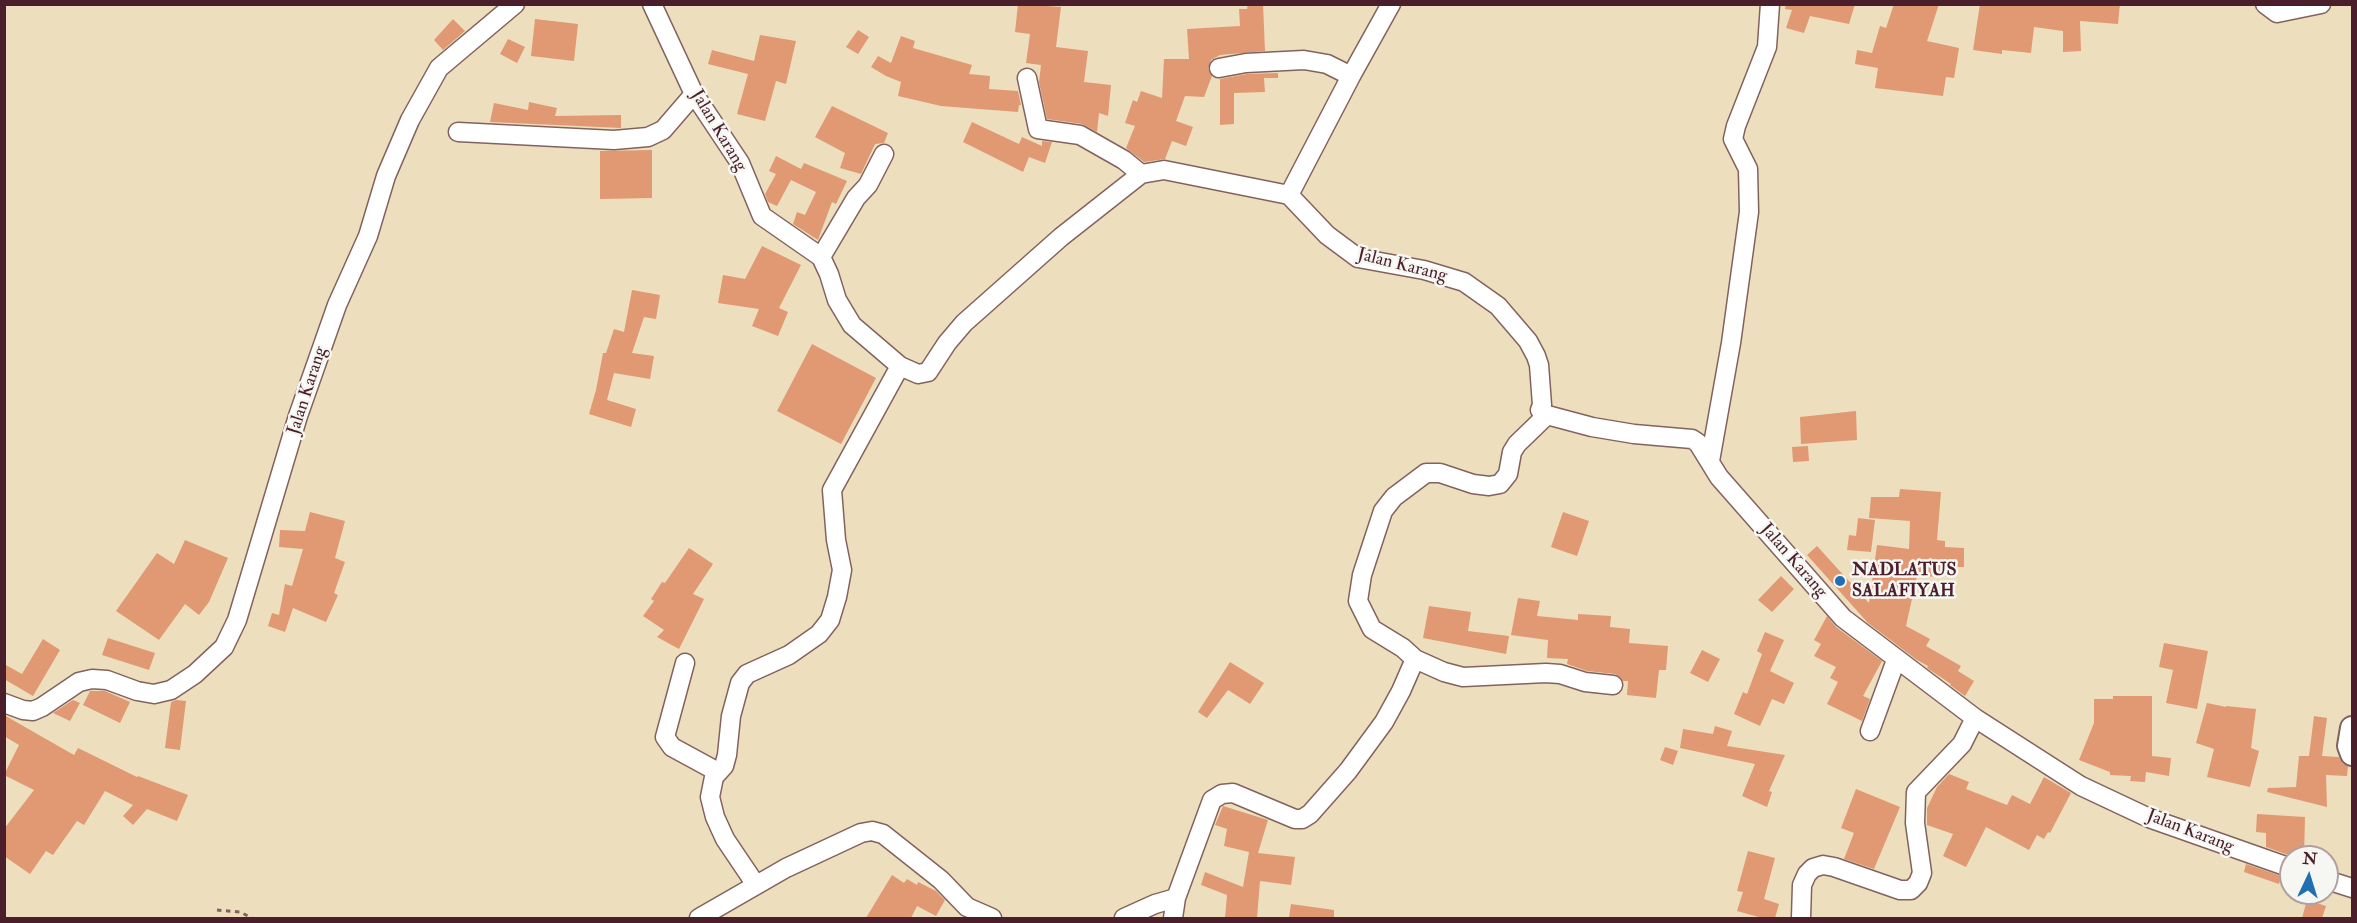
<!DOCTYPE html>
<style>
body{margin:0}
#map{position:relative;width:2357px;height:923px;overflow:hidden;background:#eddfbd;font-family:"IM FELL Double Pica",serif}
canvas{display:block}
.frame{position:absolute;inset:0;border:6px solid #4a1f2b;pointer-events:none}
.north{position:absolute;left:2279px;top:845px;width:60px;height:60px;box-sizing:border-box;background:#f6f6f2;border:2px solid #b1a0a2;border-radius:50%;rotate:4deg;font-size:16px;font-weight:700;line-height:24px;text-align:center;color:#4a1f2b}
.north::after{content:'';display:block;margin:auto;width:21px;height:27px;background:#1f6fb2;clip-path:polygon(50% 0,100% 100%,50% 72%,0 100%)}
</style>
<div id="map">
<canvas width="2357" height="923"></canvas>
<div class="frame"></div>
<div class="north">N</div>
</div>
<script>
const c = document.querySelector('canvas').getContext('2d');
c.lineJoin = 'round';
function paint(path, color) { c.fillStyle = color; c.fill(path, 'evenodd'); }
const shape = rows => new Path2D(rows.map(r => 'M' + r).join(''));
function trace(path, color, width, dash) { c.strokeStyle = color; c.lineWidth = width; c.lineCap = dash ? 'butt' : 'round'; c.setLineDash(dash || []); c.stroke(path); }
function write(font, color, halo, rows, align = 'center') {
  c.font = font + ' "IM FELL Double Pica",serif'; c.lineWidth = 5; c.setLineDash([]); c.textBaseline = 'middle'; c.strokeStyle = halo; c.fillStyle = color; for (const [text, x, y, turn = 0] of rows) {
    c.save(); c.translate(x, y); c.rotate((+turn || 0) * Math.PI / 180); c.textAlign = isNaN(turn) ? turn : align; if (halo) c.strokeText(text, 0, 0); c.fillText(text, 0, 0); c.restore();
  }
}
paint(shape([
 [1018,4,1061,7,1056,47,1088,51,1084,82,1111,85,1108,116,1099,113,1097,132,1082,124,1047,119,1039,82,1041,65,1026,63,1030,34,1015,32],
 [1248,4,1263,4,1265,51,1220,55,1211,60,1208,69,1212,76,1204,97,1185,96,1176,121,1193,127,1186,146,1172,141,1165,159,1144,162,1126,148,1135,126,1125,123,1133,100,1137,102,1141,91,1162,98,1164,59,1189,59,1187,29,1240,26,1239,9,1247,9],
 [1786,4,1855,4,1849,24,1810,16,1804,33,1786,28,1792,10,1785,9],
 [1894,4,1939,4,1927,41,1959,48,1954,78,1946,77,1943,96,1875,88,1878,68,1855,64,1857,50,1872,53,1880,26,1886,28],
 [1980,4,2120,4,2118,24,2080,21,2081,51,2063,52,2063,31,2034,27,2031,53,2002,50,2002,54,1973,50],
 [453,19,465,31,443,50,434,40],
 [535,19,578,24,574,61,531,56],
 [858,30,869,37,858,54,846,47],
 [760,35,796,41,786,84,776,81,765,121,737,114,748,74,708,64,712,50,754,61],
 [901,36,915,41,913,48,972,65,969,74,990,76,989,89,1018,91,1021,105,1019,105,1018,112,941,106,898,96,901,82,886,76,871,67,878,56,891,63],
 [508,39,525,47,517,63,500,54],
 [1278,73,1278,78,1264,78,1265,92,1234,93,1234,124,1220,125,1220,79,1247,74],
 [529,102,557,108,555,116,621,115,621,128,490,122,494,103,528,110],
 [832,106,888,133,884,143,875,144,861,174,840,168,845,153,815,137],
 [972,122,1019,144,1022,137,1042,146,1042,141,1052,142,1045,163,1029,157,1023,172,963,142],
 [652,150,652,198,600,199,600,151],
 [776,156,801,169,804,163,847,181,836,204,832,202,818,240,793,224,797,212,805,215,816,192,791,180,777,206,768,202,765,194,776,174,769,171],
 [762,246,801,265,779,308,788,312,778,336,752,326,759,309,718,303,723,275,745,279],
 [632,290,660,295,656,319,644,317,632,353,654,356,650,379,614,373,607,400,636,409,631,427,589,414,596,390,603,353,606,353,614,329,624,332],
 [812,344,876,378,841,444,777,411],
 [1856,411,1857,440,1801,444,1800,417],
 [1808,446,1809,461,1793,462,1792,447],
 [1900,489,1941,492,1937,540,1945,541,1945,547,1964,548,1964,567,1943,567,1943,577,1917,576,1906,626,1930,639,1926,646,1961,666,1958,671,1974,681,1965,696,1950,685,1951,684,1927,668,1928,666,1917,660,1868,623,1807,555,1817,546,1869,603,1877,545,1909,549,1910,521,1869,518,1871,497,1899,497],
 [310,512,345,521,335,558,345,562,334,593,338,595,326,622,293,608,285,632,268,626,272,613,279,615,285,584,292,586,303,549,279,547,280,530,305,531],
 [1563,512,1589,521,1577,556,1551,547],
 [1858,518,1875,520,1871,552,1847,550,1849,535,1856,536],
 [185,540,228,558,209,602,199,615,185,604,159,640,116,611,157,553,174,564],
 [689,548,713,564,693,594,704,599,679,649,657,637,664,630,643,616,654,601,651,599,662,582,665,583],
 [1781,576,1794,589,1772,612,1758,600],
 [1518,598,1540,601,1537,616,1578,620,1578,614,1611,616,1610,627,1630,629,1629,643,1668,646,1666,670,1659,670,1656,698,1627,695,1628,681,1623,681,1615,674,1587,671,1567,664,1568,659,1547,658,1548,640,1511,635],
 [1429,606,1471,612,1468,631,1509,636,1506,654,1423,638],
 [1827,616,1836,627,1882,661,1863,696,1870,699,1862,721,1827,704,1838,682,1830,678,1836,667,1814,656,1821,644,1814,640],
 [1765,632,1784,640,1770,671,1794,683,1784,704,1772,699,1760,726,1734,714,1743,692,1747,694,1762,654,1757,651],
 [108,638,155,653,149,670,102,655],
 [43,639,60,650,33,696,4,679,4,664,22,674],
 [2164,643,2208,651,2197,709,2166,703,2173,670,2159,667],
 [1702,650,1720,659,1708,682,1690,673],
 [1230,662,1264,683,1250,704,1228,690,1207,718,1198,712],
 [90,691,105,691,130,702,120,723,83,705],
 [2113,696,2152,696,2152,756,2171,758,2169,776,2146,772,2145,782,2130,781,2131,776,2110,775,2110,772,2079,760,2094,723,2094,699,2113,699],
 [73,700,80,703,70,721,53,713],
 [176,700,186,701,180,750,165,748,171,702],
 [2207,703,2226,707,2226,706,2256,709,2251,748,2259,751,2250,787,2207,777,2214,749,2196,743],
 [4,715,74,755,78,748,137,777,138,776,188,795,177,821,147,809,133,825,123,816,133,805,105,791,84,825,77,821,53,855,46,851,30,874,4,856,4,829,34,790,4,775,19,745,4,736],
 [2314,716,2327,718,2322,756,2339,757,2343,764,2348,766,2347,776,2326,775,2327,807,2267,792,2268,788,2296,787,2299,756,2309,756],
 [1715,726,1732,731,1727,746,1785,755,1769,791,1772,792,1767,807,1742,796,1755,764,1680,748,1683,729,1713,734],
 [1665,747,1678,751,1673,765,1660,760],
 [1949,774,1969,782,1966,789,2007,805,2012,795,2030,804,2044,777,2071,793,2050,833,2048,832,2044,839,2037,835,2029,850,1986,827,1966,867,1943,856,1953,834,1927,825,1927,808,1937,787],
 [1856,789,1900,807,1874,869,1844,859,1854,833,1841,828],
 [1223,806,1268,820,1258,853,1295,857,1291,885,1260,881,1257,918,1225,918,1227,895,1201,885,1205,872,1243,887,1249,852,1224,846,1227,829,1215,825],
 [2257,814,2305,817,2304,857,2294,857,2266,847,2266,833,2256,832],
 [1748,851,1775,858,1764,899,1779,904,1775,918,1762,918,1737,911,1743,892,1737,891],
 [2246,864,2281,876,2279,884,2244,872],
 [892,875,904,883,907,879,917,885,918,882,936,891,945,900,936,916,917,906,911,918,866,918],
 [2307,900,2326,906,2322,918,2302,918],
 [1291,904,1334,910,1334,918,1289,918]
]), '#e09973');
const minor = shape([
 [652,4,694,94,740,163,762,216,821,257,829,274,837,300,852,325,900,366,918,374,928,372,947,343,964,323,1061,237,1141,174,1164,170,1289,195,1327,235,1358,258,1424,270,1464,282,1498,306,1528,341,1536,356,1539,365,1542,405,1540,410,1547,415,1592,427,1634,434,1692,439,1698,443,1719,477,1843,618,1975,718,2081,786,2149,818,2291,868],
 [2265,4,2277,13,2321,4],
 [1219,68,1246,63,1304,60,1327,64,1351,76],
 [1027,78,1038,129,1080,135,1124,160,1141,174],
 [458,132,614,140,648,137,663,130,694,94],
 [1289,195,1351,76,1391,4],
 [821,257,856,198,868,185,884,154],
 [1710,461,1731,343,1749,212,1748,169,1733,139,1736,126,1767,47,1770,4],
 [1415,659,1444,672,1463,677,1546,673,1560,674,1585,682,1613,685],
 [685,663,665,737,672,747,718,772],
 [4,703,23,710,33,711,42,707,79,682,92,679,107,680,137,691,154,694,171,690,195,674,224,647,237,620,298,416,337,305,368,236,386,176,410,120,439,68,515,4],
 [1870,731,1896,660],
 [2327,880,2352,888],
 [756,885,725,839,715,817,710,797,714,777,724,766,727,755,731,716,740,683,747,674,789,655,819,634,830,620,837,597,842,570,836,540,832,490,900,366],
 [699,918,786,868,861,833,872,831,883,834,941,880,967,907,992,918],
 [1124,918,1155,904,1176,898],
 [1173,918,1176,898,1212,800,1222,794,1233,793,1295,819,1302,819,1310,814,1348,771,1384,722,1401,691,1415,659,1403,648,1372,629,1358,601,1362,575,1383,511,1394,497,1426,473,1440,473,1473,484,1489,486,1500,484,1508,474,1512,452,1517,444,1547,415],
 [1801,918,1802,885,1807,874,1813,868,1823,865,1834,867,1900,890,1911,890,1918,883,1922,873,1915,823,1916,792,1962,744,1975,718]
]);
const tertiary = shape([
 [2352,728,2349,746,2352,754]
]);
trace(minor, '#83625e', 21);
trace(tertiary, '#83625e', 26);
trace(shape([
 [217,910,240,912,252,918]
]), '#83625e', 3, [4.5, 4.5]);
trace(minor, '#fff', 18);
trace(tertiary, '#fff', 22);
for (const [x, y, r, color] of [
 [1840,581,6,"#1f6fb2"]
]) { const dot = new Path2D(); dot.arc(x, y, r, 0, 2 * Math.PI); c.fillStyle = color; c.fill(dot); trace(dot, '#f6f6f2', 2); }
write('18px', '#4a1f2b', '#f6f6f2', [
 ["Jalan Karang",718,131,59],
 ["Jalan Karang",1402,266,14],
 ["Jalan Karang",308,391,-72],
 ["Jalan Karang",1793,561,49],
 ["Jalan Karang",2190,832,21]
]);
write('bold 18px', '#4a1f2b', '#f6f6f2', [
 ["NADLATUS",1852,571],
 ["SALAFIYAH",1852,592]
], 'left');
</script>
